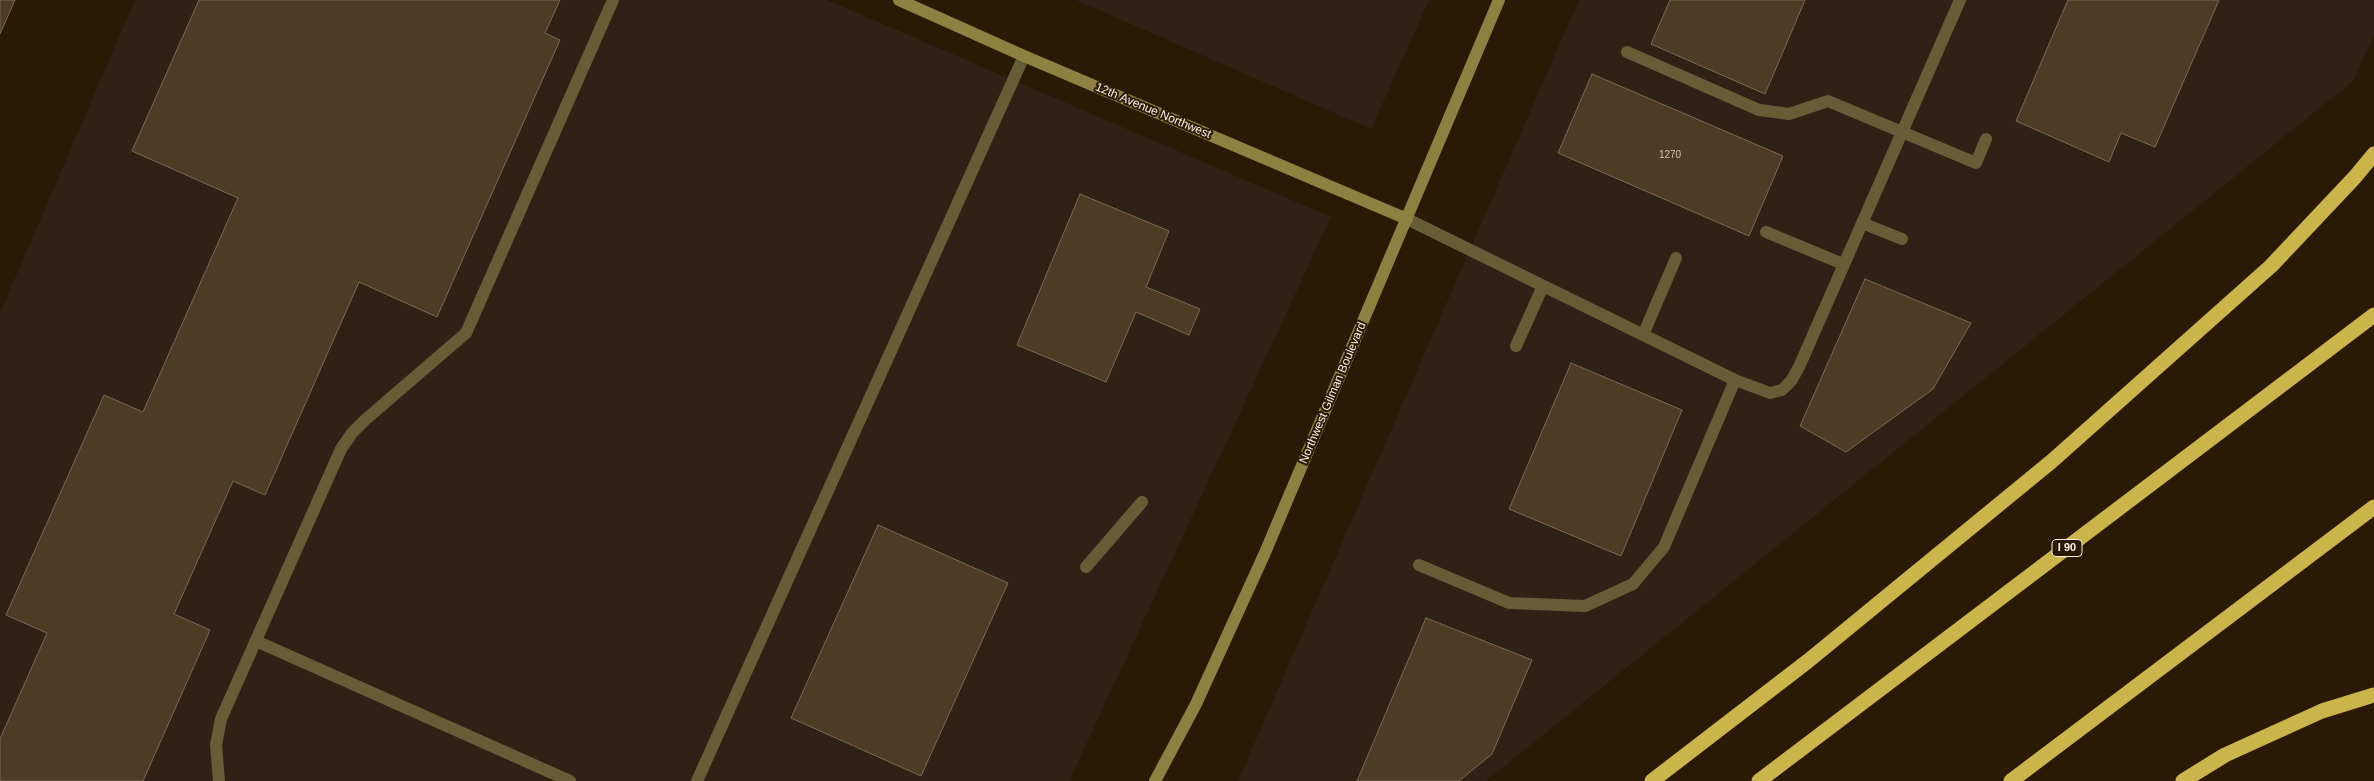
<!DOCTYPE html>
<style>
body{margin:0}
canvas{display:block;background:#2a1905}
</style>
<canvas width="2374" height="781"></canvas>
<script>
const c = document.querySelector('canvas').getContext('2d');
c.lineJoin = 'round';
function paint(path, color) { c.fillStyle = color; c.fill(path, 'evenodd'); }
const shape = rows => new Path2D(rows.map(r => 'M' + r).join(''));
function trace(path, color, width, dash) { c.strokeStyle = color; c.lineWidth = width; c.lineCap = dash ? 'butt' : 'round'; c.setLineDash(dash || []); c.stroke(path); }
function write(font, color, halo, rows, align = 'center') {
  c.font = font + ' Helvetica,sans-serif'; c.lineWidth = 4; c.setLineDash([]); c.textBaseline = 'middle'; c.strokeStyle = halo; c.fillStyle = color; for (const [text, x, y, turn = 0] of rows) {
    c.save(); c.translate(x, y); c.rotate((+turn || 0) * Math.PI / 180); c.textAlign = isNaN(turn) ? turn : align; if (halo) c.strokeText(text, 0, 0); c.fillText(text, 0, 0); c.restore();
  }
}
paint(shape([
 [135,0,827,0,1331,217,1069,781,0,781,0,313],
 [1076,0,1429,0,1371,129],
 [1579,0,2374,0,2374,36,2353,81,1486,781,1238,781]
]), '#302116');
const building = shape([
 [0,0,15,0,0,34,0,0],
 [199,0,560,0,545,33,560,40,437,317,359,282,265,495,233,481,174,614,210,630,143,781,0,781,0,739,47,633,6,615,104,395,143,412,238,198,132,151,199,0],
 [1670,0,1805,0,1765,94,1651,44,1670,0],
 [2068,0,2219,0,2155,147,2121,133,2109,162,2016,121,2068,0],
 [1592,74,1783,156,1749,236,1558,153,1592,74],
 [1080,194,1169,231,1146,287,1200,309,1189,335,1136,312,1106,382,1017,345,1080,194],
 [1865,279,1971,323,1933,389,1846,452,1800,426,1865,279],
 [1571,363,1682,410,1621,556,1509,509,1571,363],
 [878,525,1008,583,921,776,791,718,878,525],
 [1426,618,1532,660,1492,754,1459,781,1357,781,1426,618]
]);
paint(building, '#4d3b25');
trace(building, '#7d6952', 1);
trace(shape([
 [1627,52,1759,110,1789,114,1828,101,1976,163,1986,139],
 [1407,219,1735,380,1770,393,1782,390,1791,381,1799,367,1960,0],
 [1862,223,1902,239],
 [1766,232,1843,264],
 [1643,335,1676,258],
 [1516,346,1543,286],
 [1419,565,1509,603,1585,606,1633,584,1664,547,1735,380],
 [1086,567,1142,502],
 [256,641,570,781],
 [219,781,216,745,221,719,341,449,352,433,365,420,466,333,613,0],
 [697,781,1024,56]
]), '#655d36', 12);
trace(shape([
 [899,0,1024,56,1407,219],
 [1155,781,1196,704,1264,555,1499,0]
]), '#8e8040', 12);
trace(shape([
 [1652,781,1808,661,2052,461,2271,266,2355,177,2374,154],
 [1759,781,2374,315],
 [2011,781,2374,507],
 [2183,781,2225,755,2322,711,2374,695]
]), '#cbb54b', 15);
write('10px', '#d1c4b4', null, [
 ["1270",1670,155]
]);
for (const [x, y, w] of [
 [2067,548,30]
]) { const box = new Path2D(); box.roundRect(x - w / 2, y - 8.5, w, 17, 4); c.fillStyle = '#2a1905'; c.fill(box); trace(box, '#fdf1e4', 1); }
write('bold 11px', '#fdf1e4', null, [
 ["I 90",2067,548]
]);
write('12px', '#fdf1e4', '#2a1905', [
 ["12th Avenue Northwest",1153,111,23],
 ["Northwest Gilman Boulevard",1333,393,-67]
]);
</script>
